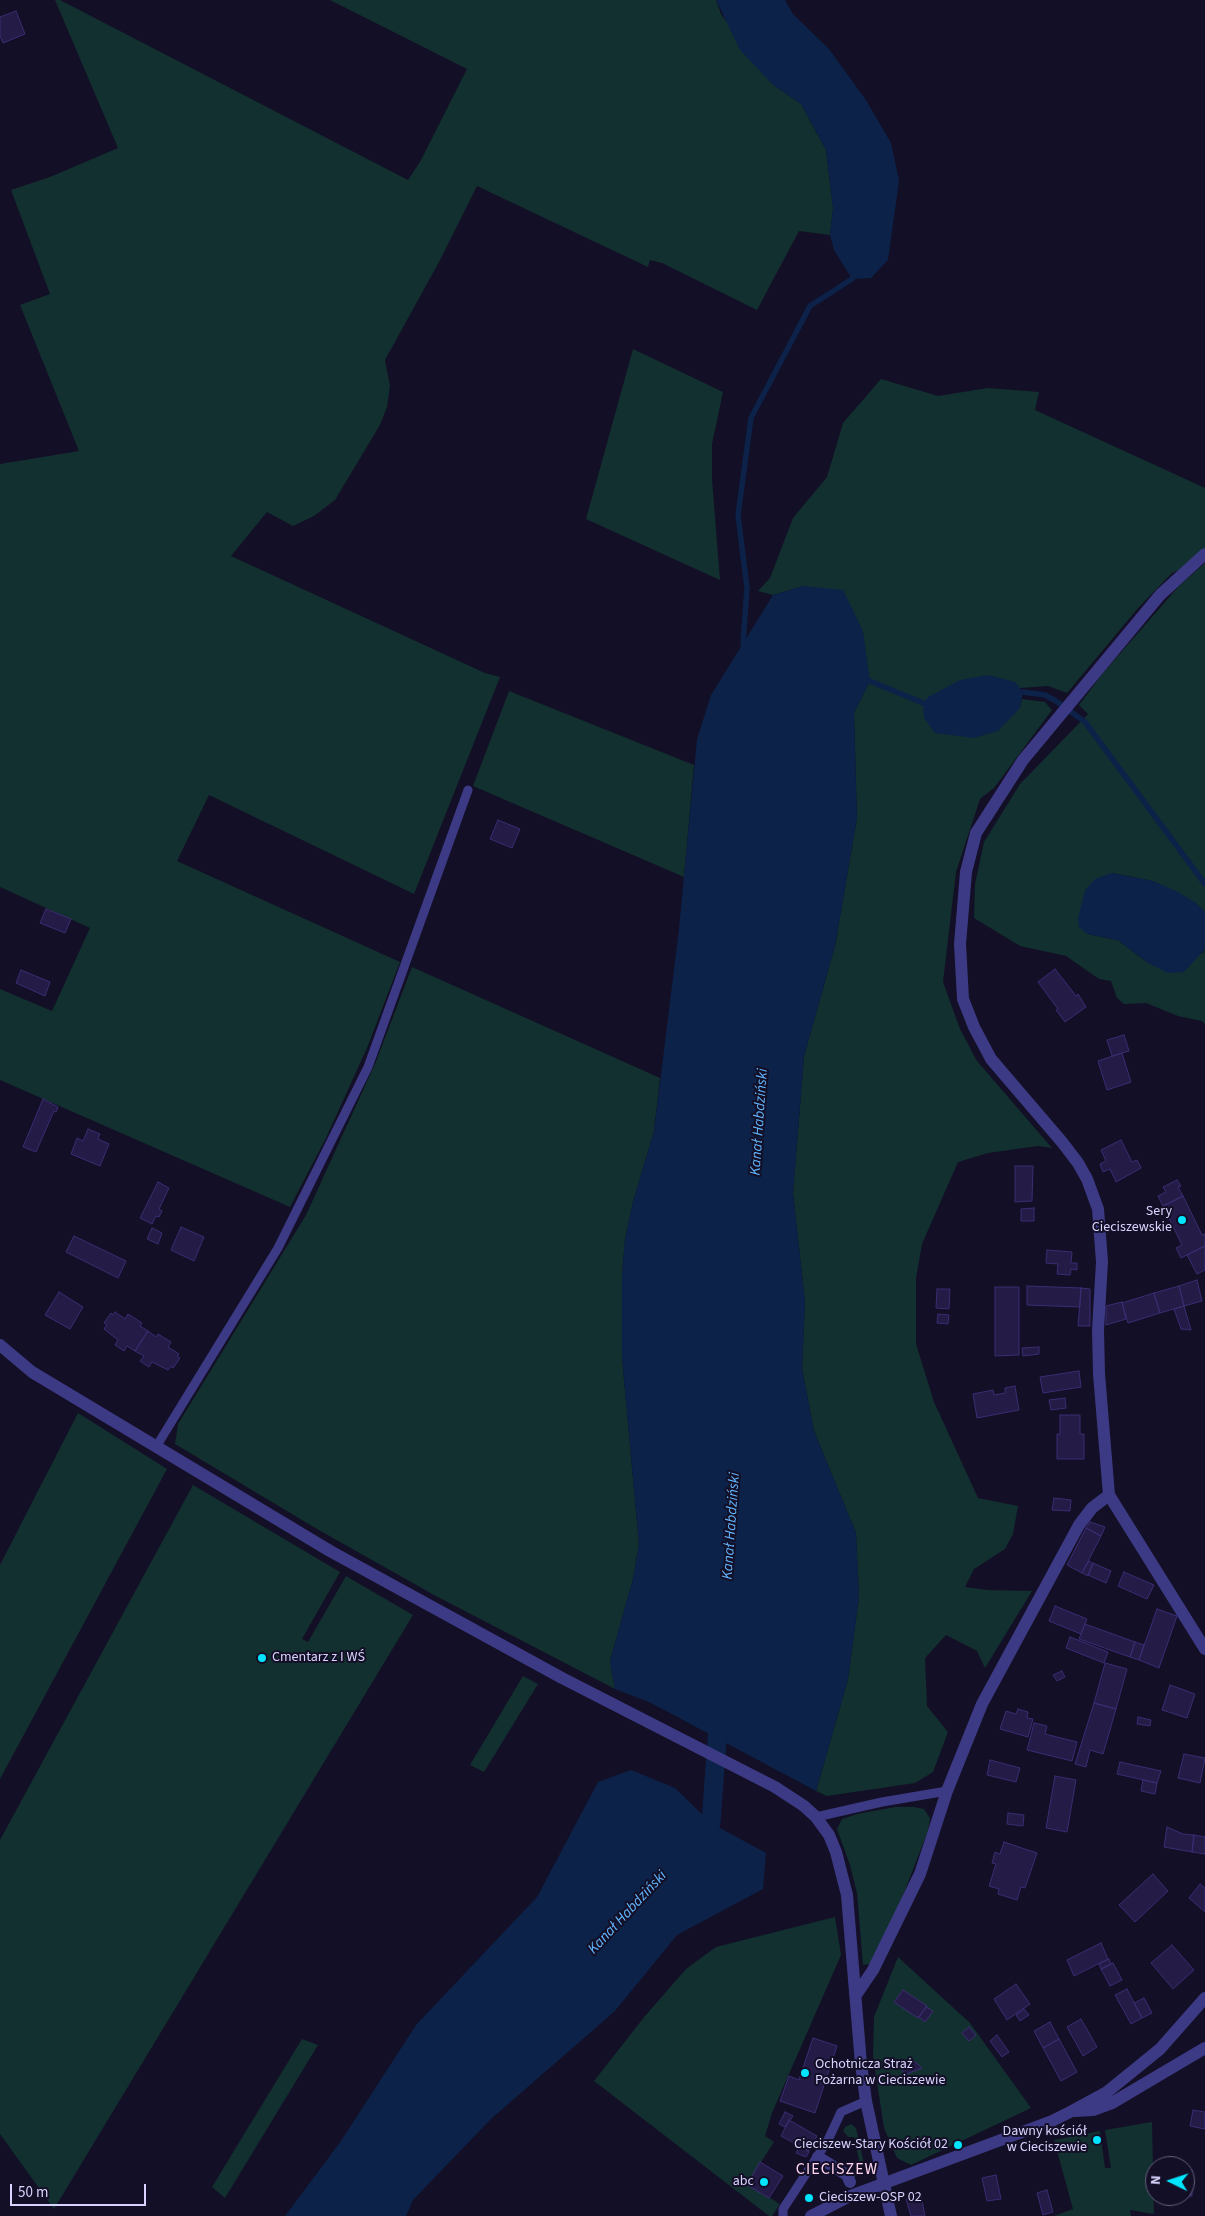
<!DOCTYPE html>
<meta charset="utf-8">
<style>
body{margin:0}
#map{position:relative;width:1205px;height:2216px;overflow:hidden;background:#130f26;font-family:"Source Sans 3",sans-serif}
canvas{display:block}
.north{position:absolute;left:1145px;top:2156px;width:50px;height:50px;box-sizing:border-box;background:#130f26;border:1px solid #625e7d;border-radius:50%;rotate:274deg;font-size:14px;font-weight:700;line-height:20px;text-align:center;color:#d9d4ff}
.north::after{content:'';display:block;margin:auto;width:18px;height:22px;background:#00e5ff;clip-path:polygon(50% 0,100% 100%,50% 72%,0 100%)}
.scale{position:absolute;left:10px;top:2184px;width:136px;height:22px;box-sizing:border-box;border:2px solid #d9d4ff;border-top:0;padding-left:6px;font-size:15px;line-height:18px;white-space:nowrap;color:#d9d4ff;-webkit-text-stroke:4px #130f26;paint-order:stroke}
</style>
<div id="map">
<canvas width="1205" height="2216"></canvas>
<div class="north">N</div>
<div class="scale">50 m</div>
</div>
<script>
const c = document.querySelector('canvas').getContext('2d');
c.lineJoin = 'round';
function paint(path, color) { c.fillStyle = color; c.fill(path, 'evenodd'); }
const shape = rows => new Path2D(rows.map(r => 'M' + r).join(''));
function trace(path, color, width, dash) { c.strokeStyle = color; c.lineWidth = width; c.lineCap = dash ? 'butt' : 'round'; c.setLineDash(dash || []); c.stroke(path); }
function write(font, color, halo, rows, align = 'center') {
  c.font = font + ' "Source Sans 3",sans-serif'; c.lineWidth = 4; c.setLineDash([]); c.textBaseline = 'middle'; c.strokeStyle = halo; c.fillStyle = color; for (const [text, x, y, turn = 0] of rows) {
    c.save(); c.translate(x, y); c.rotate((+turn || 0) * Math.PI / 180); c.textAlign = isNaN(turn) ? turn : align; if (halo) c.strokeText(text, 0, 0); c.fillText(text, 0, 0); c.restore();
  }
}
paint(shape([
 [55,0,60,0,408,180,420,162,467,69,330,0,716,0,721,14,772,84,801,104,826,150,833,208,830,235,799,231,757,310,662,263,650,260,648,267,477,186,439,262,385,360,390,386,387,407,380,425,335,500,314,516,293,526,267,512,231,556,485,673,500,677,414,894,209,795,177,861,400,962,367,1048,326,1138,290,1207,0,1080,0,989,52,1011,90,928,0,887,0,464,79,451,20,305,50,294,11,190,50,177,118,148],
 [633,349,723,392,712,444,712,479,720,580,586,519],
 [881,379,938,396,988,388,1039,392,1035,410,1205,488,1205,559,1172,573,1139,607,1067,693,1048,686,1020,688,1014,682,1020,708,1022,699,1045,702,1052,710,994,788,980,799,956,872,943,982,960,1029,977,1061,1052,1148,1038,1146,988,1153,958,1162,922,1244,916,1278,916,1344,934,1402,978,1498,1018,1506,1013,1534,1005,1549,974,1569,965,1587,988,1590,1032,1591,985,1668,977,1651,946,1635,925,1658,927,1706,948,1732,933,1772,915,1783,827,1796,816,1791,848,1679,859,1597,856,1533,814,1431,802,1369,805,1302,793,1193,804,1056,835,946,857,818,854,713,870,681,803,586,773,595,758,591,770,578,793,518,827,477,843,423],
 [1205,563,1205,912,1196,903,1153,881,1112,873,1087,934,1118,940,1148,963,1203,953,1205,949,1205,1024,1202,1021,1178,1016,1146,1003,1124,1004,1117,998,1111,981,1099,979,1066,956,1020,946,974,918,975,884,984,842,1020,784,1088,714,1079,705,1103,673,1179,586],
 [509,691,694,765,684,877,473,786],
 [412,967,660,1078,654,1131,633,1202,625,1239,622,1275,622,1357,639,1544,633,1579,610,1661,615,1689,434,1595,317,1529,175,1444,178,1424,306,1215,375,1064],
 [78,1413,167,1469,0,1779,0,1565],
 [193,1485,340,1572,302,1639,308,1642,346,1576,413,1615,54,2209,0,2134,0,1840],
 [523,1676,538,1684,484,1772,470,1765],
 [895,1807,914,1807,924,1809,930,1818,928,1831,900,1903,870,1964,863,1965,857,1893,850,1865,837,1829,842,1819,857,1814],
 [835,1917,841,1955,772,2113,765,2136,774,2142,747,2184,780,2204,772,2216,769,2216,594,2081,645,2016,686,1969,716,1947],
 [898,1957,970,2023,1031,2108,911,2165,897,2158,884,2128,873,2056,874,2017],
 [302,2039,318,2045,225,2198,212,2187],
 [1152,2122,1154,2214,1130,2210,1131,2216,1054,2216,1073,2209,1054,2140,1100,2131,1105,2168,1111,2168,1105,2130],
 [851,2124,856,2128,864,2163,863,2171,854,2178,853,2174,859,2170,860,2165,854,2137,848,2137,843,2131,845,2127]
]), '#12302f');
paint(shape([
 [716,0,785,0,793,14,829,49,866,100,891,143,899,181,888,260,871,278,852,279,834,250,830,235,833,208,826,150,801,104,772,84,740,50],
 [803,586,843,590,863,631,870,681,854,713,857,818,835,946,804,1056,793,1193,805,1302,802,1369,814,1431,856,1533,859,1597,848,1679,816,1791,651,1703,615,1689,610,1661,633,1579,639,1544,622,1357,622,1275,625,1239,633,1202,654,1131,679,929,697,739,711,695,773,595],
 [988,675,1015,682,1023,692,1020,708,998,731,974,738,935,733,924,718,923,703,928,697,960,680],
 [1112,873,1153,881,1178,892,1196,903,1205,912,1205,949,1184,972,1168,973,1148,963,1118,940,1087,934,1079,927,1078,918,1085,890,1095,879],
 [631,1770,675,1788,711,1823,766,1853,763,1889,677,1935,615,2011,491,2119,413,2200,406,2216,285,2216,341,2141,416,2025,537,1897,598,1782]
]), '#0c2248');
trace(shape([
 [747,649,743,644,747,588,738,515,751,418,810,306,852,279,854,272],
 [870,681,923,703],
 [1023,692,1045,695,1056,701,1085,722,1205,884]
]), '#0c2248', 5.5);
trace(shape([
 [694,1841,711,1823,719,1713]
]), '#0c2248', 19);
const building = shape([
 [16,11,25,34,3,43,0,36,0,17,16,11],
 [498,820,520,829,512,848,490,839,498,820],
 [46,909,71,919,65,933,40,923,46,909],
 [1055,969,1076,996,1078,994,1086,1007,1065,1022,1056,1010,1058,1009,1038,982,1055,969],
 [21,970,50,982,45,996,16,983,21,970],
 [1124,1035,1129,1051,1112,1056,1107,1040,1124,1035],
 [1122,1053,1131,1082,1107,1090,1098,1061,1122,1053],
 [43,1099,58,1107,56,1112,54,1111,36,1152,23,1147,43,1099],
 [88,1129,100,1134,98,1139,109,1144,100,1166,71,1154,77,1138,83,1141,88,1129],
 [1121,1140,1132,1162,1137,1160,1141,1168,1116,1182,1110,1169,1103,1172,1100,1164,1106,1161,1101,1150,1121,1140],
 [1015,1166,1033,1166,1032,1201,1015,1202,1015,1166],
 [1177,1180,1181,1186,1178,1187,1183,1196,1163,1206,1158,1196,1166,1192,1163,1187,1177,1180],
 [158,1182,169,1188,159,1209,162,1211,159,1217,156,1216,152,1224,140,1218,158,1182],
 [1183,1196,1202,1235,1205,1234,1205,1246,1181,1258,1176,1248,1182,1245,1163,1206,1183,1196],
 [1034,1208,1034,1221,1021,1221,1021,1209,1034,1208],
 [181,1227,204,1237,194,1261,171,1250,181,1227],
 [152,1228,162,1233,158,1244,147,1239,152,1228],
 [74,1236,126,1261,118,1278,66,1252,74,1236],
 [1205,1246,1205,1270,1197,1274,1187,1255,1205,1246],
 [1047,1250,1072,1252,1071,1263,1077,1263,1077,1270,1071,1269,1070,1275,1057,1274,1058,1264,1046,1263,1047,1250],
 [1197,1280,1202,1301,1184,1306,1179,1286,1197,1280],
 [1027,1286,1081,1288,1080,1307,1027,1305,1027,1286],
 [1179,1286,1184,1306,1160,1313,1154,1293,1179,1286],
 [995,1287,1019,1287,1019,1355,995,1356,995,1287],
 [1081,1288,1090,1289,1090,1326,1078,1326,1081,1288],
 [937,1289,950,1289,949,1309,936,1308,937,1289],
 [59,1292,83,1307,70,1329,45,1315,59,1292],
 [1154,1293,1160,1313,1128,1323,1122,1303,1154,1293],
 [1122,1302,1126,1319,1106,1325,1106,1306,1122,1302],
 [1184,1306,1191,1330,1181,1329,1174,1309,1184,1306],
 [115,1312,125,1319,128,1314,142,1323,140,1326,148,1331,135,1351,127,1346,124,1351,115,1345,118,1340,104,1329,107,1325,104,1323,111,1313,113,1315,115,1312],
 [938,1314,949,1315,948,1324,937,1323,938,1314],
 [148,1331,156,1337,158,1334,171,1342,168,1347,179,1354,177,1356,180,1358,173,1368,171,1366,168,1370,152,1362,149,1367,140,1361,144,1356,135,1351,148,1331],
 [1039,1347,1039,1354,1023,1356,1022,1348,1039,1347],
 [1079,1371,1081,1387,1043,1393,1040,1377,1079,1371],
 [1015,1386,1019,1410,977,1418,973,1394,993,1390,994,1395,1005,1393,1005,1388,1015,1386],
 [1065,1398,1066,1408,1051,1410,1049,1400,1065,1398],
 [1060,1415,1080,1415,1080,1434,1084,1434,1084,1459,1057,1459,1057,1434,1060,1434,1060,1415],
 [1054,1498,1071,1500,1070,1511,1052,1510,1054,1498],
 [1090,1522,1105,1527,1101,1536,1086,1528,1090,1522],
 [1086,1528,1101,1536,1082,1573,1067,1565,1086,1528],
 [1089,1561,1093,1564,1088,1576,1082,1573,1089,1561],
 [1093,1563,1111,1571,1106,1583,1088,1575,1093,1563],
 [1124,1572,1154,1585,1147,1599,1118,1586,1124,1572],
 [1055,1606,1087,1619,1081,1634,1049,1621,1055,1606],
 [1157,1609,1177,1616,1159,1668,1139,1660,1157,1609],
 [1085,1624,1135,1642,1130,1657,1079,1639,1085,1624],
 [1070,1637,1108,1652,1104,1663,1066,1648,1070,1637],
 [1135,1642,1144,1645,1139,1660,1130,1657,1135,1642],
 [1105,1663,1127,1669,1116,1709,1094,1703,1105,1663],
 [1062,1671,1065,1677,1057,1681,1053,1675,1062,1671],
 [1170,1685,1195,1694,1187,1718,1162,1710,1170,1685],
 [1094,1703,1116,1709,1103,1754,1090,1750,1086,1767,1075,1764,1094,1703],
 [1018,1709,1028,1712,1027,1718,1033,1719,1028,1737,1000,1729,1006,1711,1016,1714,1018,1709],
 [1138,1717,1151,1720,1150,1726,1137,1724,1138,1717],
 [1034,1723,1047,1726,1045,1734,1077,1742,1072,1761,1027,1750,1034,1723],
 [1184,1754,1205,1758,1200,1783,1178,1778,1184,1754],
 [990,1760,1020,1768,1016,1782,987,1775,990,1760],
 [1120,1762,1161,1771,1157,1783,1117,1774,1120,1762],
 [1055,1776,1076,1780,1067,1832,1046,1828,1055,1776],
 [1143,1780,1157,1783,1155,1794,1141,1791,1143,1780],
 [1008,1813,1024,1815,1023,1826,1007,1824,1008,1813],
 [1167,1827,1183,1834,1194,1835,1192,1852,1164,1847,1167,1827],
 [1194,1835,1205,1837,1205,1854,1192,1852,1194,1835],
 [1004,1842,1037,1853,1025,1888,1021,1887,1017,1900,998,1894,999,1889,989,1886,996,1864,992,1863,995,1852,1000,1854,1004,1842],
 [1153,1874,1168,1891,1135,1922,1119,1905,1153,1874],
 [1200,1884,1205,1888,1205,1912,1189,1898,1200,1884],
 [1101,1943,1108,1959,1074,1976,1067,1960,1101,1943],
 [1172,1945,1194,1970,1173,1989,1151,1963,1172,1945],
 [1109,1959,1111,1964,1101,1969,1099,1964,1109,1959],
 [1113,1963,1122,1980,1110,1986,1101,1969,1113,1963],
 [1016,1984,1030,2004,1007,2020,994,1999,1016,1984],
 [1127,1989,1142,2018,1131,2024,1115,1995,1127,1989],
 [903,1990,927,2006,918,2018,894,2002,903,1990],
 [1144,1998,1152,2013,1142,2018,1134,2003,1144,1998],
 [926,2007,933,2011,925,2022,919,2017,926,2007],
 [1024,2009,1029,2015,1020,2021,1016,2015,1024,2009],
 [1081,2019,1097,2047,1083,2056,1067,2027,1081,2019],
 [1050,2022,1059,2039,1043,2048,1034,2031,1050,2022],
 [969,2027,976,2035,969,2041,962,2033,969,2027],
 [997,2035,1009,2052,1002,2057,990,2041,997,2035],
 [813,2038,837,2046,815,2113,780,2101,789,2076,799,2080,813,2038],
 [1059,2039,1077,2072,1061,2081,1043,2048,1059,2039],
 [913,2060,922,2068,904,2075,900,2064,913,2060],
 [1193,2110,1205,2112,1205,2129,1190,2126,1193,2110],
 [785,2112,793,2116,785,2127,779,2124,785,2112],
 [789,2120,817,2136,809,2151,781,2136,789,2120],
 [800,2146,809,2152,806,2157,796,2153,800,2146],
 [760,2162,783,2176,769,2198,747,2185,760,2162],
 [1152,2168,1155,2168,1155,2196,1164,2197,1153,2197,1152,2168],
 [1192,2170,1192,2196,1185,2196,1185,2171,1192,2170],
 [996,2175,1001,2199,987,2201,982,2178,996,2175],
 [1047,2190,1053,2212,1043,2215,1037,2193,1047,2190],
 [921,2195,925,2216,911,2216,906,2199,921,2195]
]);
paint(building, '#241b47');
trace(building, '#3b2d73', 1);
trace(shape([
 [156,1447,278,1248,368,1067,468,790],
 [816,1817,882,1802,947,1791],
 [783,2216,783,2209,828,2140,841,2112,866,2101]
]), '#3d3a85', 9);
trace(shape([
 [1205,554,1160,595,1023,760,976,833,966,872,960,944,963,999,974,1027,991,1059,1062,1142,1078,1163,1087,1179,1098,1209,1102,1262,1098,1330,1099,1374,1109,1495,1205,1649],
 [0,1345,32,1372,330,1551,562,1678,775,1787,804,1806,816,1817,829,1835,836,1852,847,1895,861,2064,866,2101,891,2216],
 [856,1995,873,1970,920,1874,947,1791,982,1704,1079,1525,1092,1508,1109,1495],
 [1075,2111,1093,2110,1112,2103,1205,2048],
 [818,2157,847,2175,850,2182],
 [811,2216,850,2196,1052,2121,1072,2111,1107,2092,1160,2049,1205,1998]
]), '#3d3a85', 12);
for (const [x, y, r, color] of [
 [1182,1220,5,"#00e5ff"],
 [262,1658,5,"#00e5ff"],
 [805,2073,5,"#00e5ff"],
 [1097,2140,5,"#00e5ff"],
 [958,2145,5,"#00e5ff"],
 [764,2182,5,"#00e5ff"],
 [809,2198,5,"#00e5ff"]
]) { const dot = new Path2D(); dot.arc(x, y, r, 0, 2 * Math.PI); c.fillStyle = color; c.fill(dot); trace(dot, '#130f26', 2); }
write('14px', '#d9d4ff', '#130f26', [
 ["Sery",1172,1212],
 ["Cieciszewskie",1172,1228],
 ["Cmentarz z I WŚ",272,1658,"left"],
 ["Ochotnicza Straż",815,2065,"left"],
 ["Pożarna w Cieciszewie",815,2081,"left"],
 ["Dawny kościół",1087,2132],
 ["w Cieciszewie",1087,2148],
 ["Cieciszew-Stary Kościół 02",948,2145],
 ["abc",754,2182],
 ["Cieciszew-OSP 02",819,2198,"left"]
], 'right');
write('italic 15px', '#62b6ff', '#130f26', [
 ["Kanał Habdziński",760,1122,-86],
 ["Kanał Habdziński",732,1526,-86],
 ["Kanał Habdziński",628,1913,-47]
]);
c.letterSpacing = '1px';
write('16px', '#ffd6f0', '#130f26', [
 ["CIECISZEW",837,2170]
]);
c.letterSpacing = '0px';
</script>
